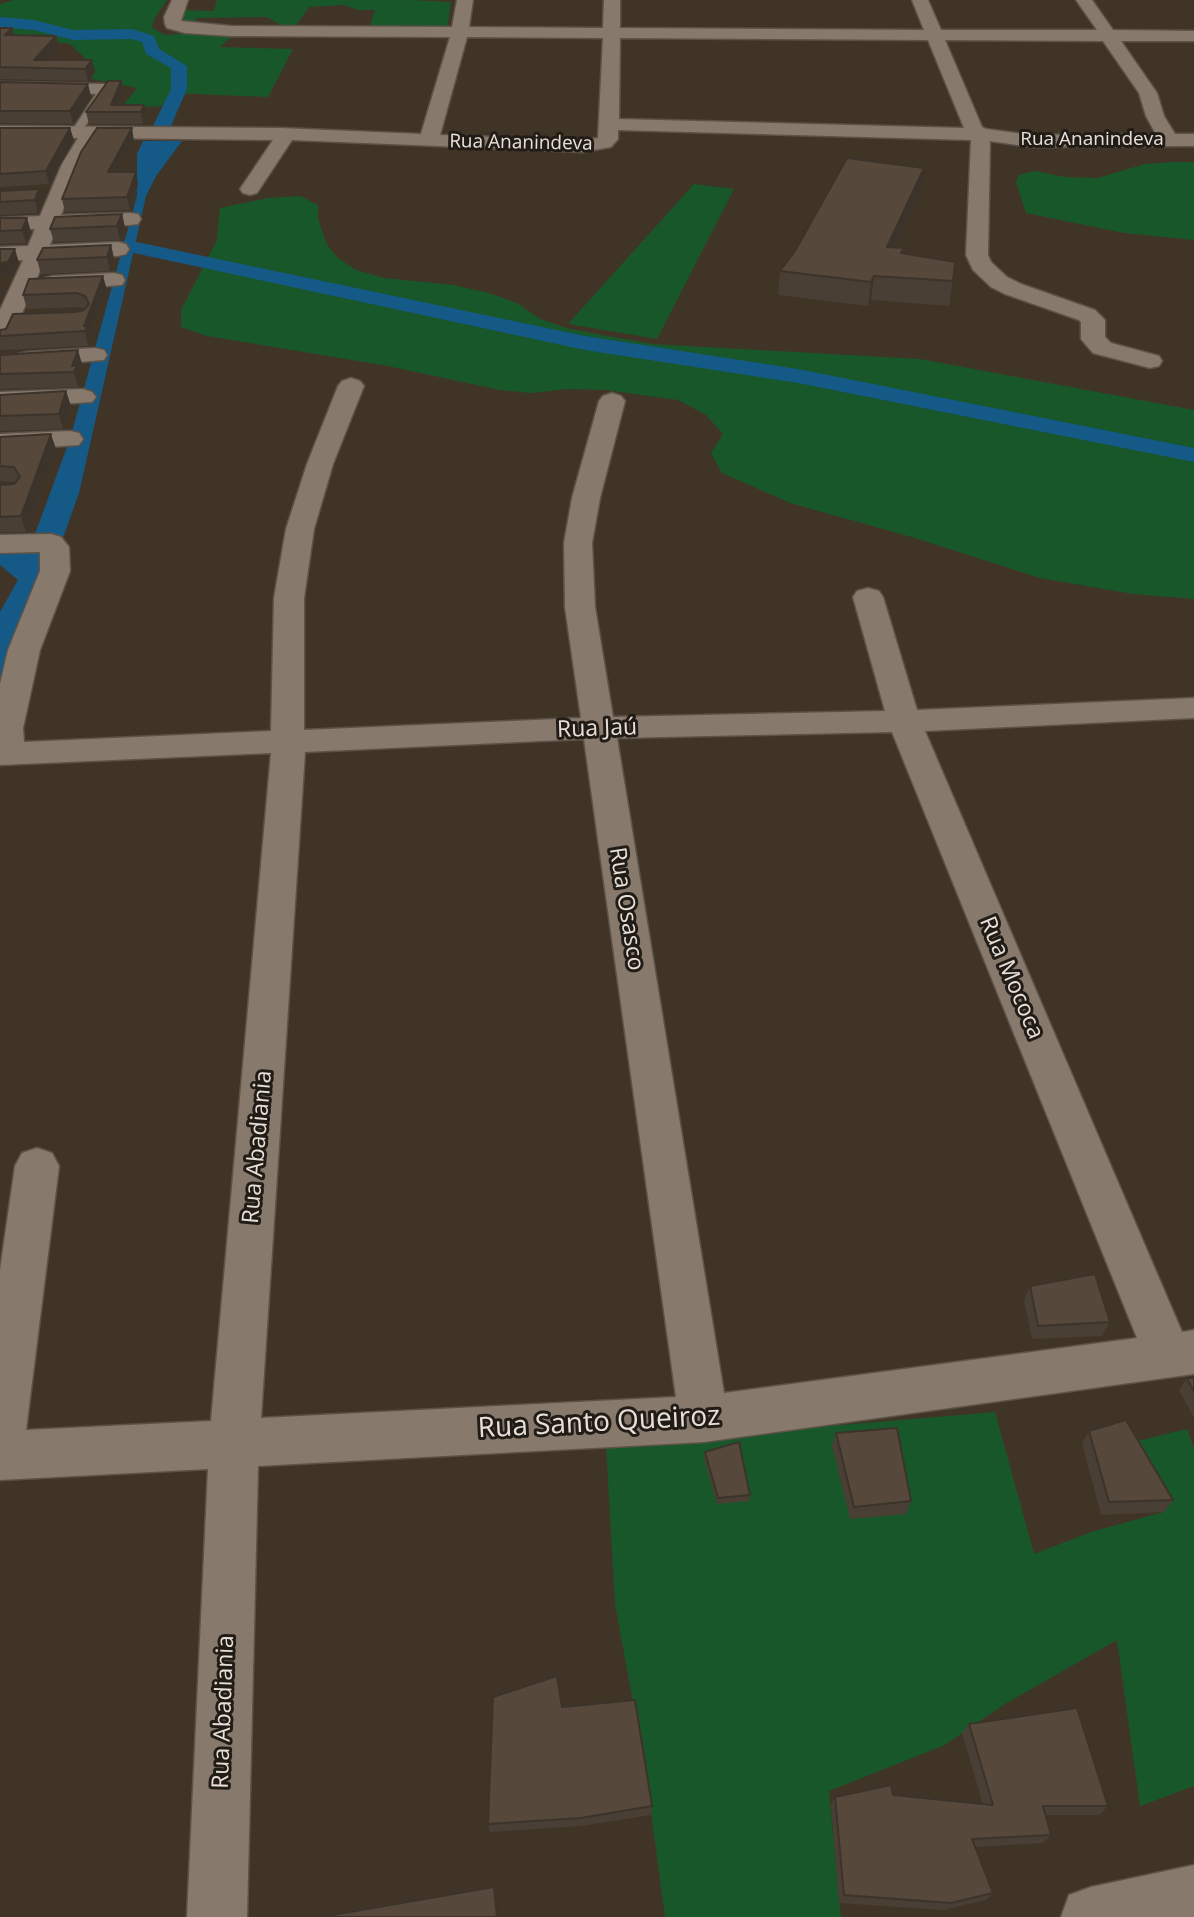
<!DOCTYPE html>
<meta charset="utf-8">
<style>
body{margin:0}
canvas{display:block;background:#403427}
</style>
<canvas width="1194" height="1917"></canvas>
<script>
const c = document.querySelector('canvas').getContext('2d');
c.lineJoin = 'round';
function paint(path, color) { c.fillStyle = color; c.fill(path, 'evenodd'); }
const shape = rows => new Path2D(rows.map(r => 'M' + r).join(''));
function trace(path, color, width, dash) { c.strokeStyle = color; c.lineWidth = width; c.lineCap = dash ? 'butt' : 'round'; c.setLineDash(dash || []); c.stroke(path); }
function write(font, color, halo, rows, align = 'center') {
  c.font = font + ' "Open Sans",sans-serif'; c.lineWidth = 6; c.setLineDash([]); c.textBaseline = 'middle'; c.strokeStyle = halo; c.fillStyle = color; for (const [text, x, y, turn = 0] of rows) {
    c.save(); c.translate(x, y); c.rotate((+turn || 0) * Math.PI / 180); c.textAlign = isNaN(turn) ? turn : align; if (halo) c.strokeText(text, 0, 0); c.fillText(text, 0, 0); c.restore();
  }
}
paint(shape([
 [14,0,167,0,154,19,152,28,165,35,212,32,234,35,219,47,293,49,268,97,170,93,165,106,121,108,137,88,92,79,91,64,70,44,0,35,0,4],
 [217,0,409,0,451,2,447,30,369,29,375,10,358,10,344,5,309,7,294,28,286,28,267,17,195,18,198,26,180,21,182,10,214,11],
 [1174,162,1194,162,1194,240,1124,233,1026,213,1016,182,1019,175,1035,171,1065,177,1098,178,1145,164],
 [694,184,734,189,657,339,568,324],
 [300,196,318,205,318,219,327,245,338,258,356,270,384,278,453,285,489,293,517,303,540,319,570,329,652,344,920,359,1194,410,1194,599,1133,594,1040,578,915,538,790,503,722,473,711,453,723,434,706,415,678,400,606,390,567,389,531,393,500,390,388,366,207,336,181,327,181,310,217,240,220,208,268,198],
 [995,1412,1034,1554,1091,1532,1164,1512,1138,1441,1187,1429,1194,1449,1194,1786,1140,1806,1117,1640,1005,1704,945,1745,829,1791,841,1917,665,1917,645,1767,615,1604,606,1445]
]), '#185729');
paint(shape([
 [143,141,182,141,156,176,146,196,79,493,0,714,0,612,18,580,0,565,0,553,4,548,32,542,70,439,137,196,137,154]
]), '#155986');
paint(shape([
 [0,17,34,20,73,30,132,29,154,36,159,49,187,66,187,89,170,128,161,133,152,128,171,89,171,68,146,54,142,42,131,39,73,40,34,30,0,27,0,17],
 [127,240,585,336,798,369,1194,448,1194,462,798,383,585,350,120,250,117,246,120,242,127,240]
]), '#155986');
const lane = shape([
 [98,91,107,93,80,134,72,134,71,132,98,91]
]);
const street = shape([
 [172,0,188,0,181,21,231,26,452,27,457,0,473,0,469,27,603,28,604,0,620,0,620,28,924,30,912,0,928,0,941,30,1097,30,1076,0,1092,0,1113,30,1194,31,1194,41,1121,41,1157,93,1164,116,1175,134,1194,134,1194,146,1031,147,990,141,988,255,991,262,1007,277,1021,284,1095,310,1105,320,1105,337,1111,343,1159,356,1162,361,1159,366,1150,368,1093,353,1081,339,1081,322,1079,320,1005,294,991,287,973,270,966,255,971,140,618,130,618,139,611,147,583,152,292,140,257,193,250,195,243,193,240,189,273,140,98,138,82,164,61,215,130,213,138,214,141,219,138,224,130,225,57,228,50,245,118,242,126,244,129,249,126,254,118,256,45,259,12,337,8,342,0,344,0,310,23,260,0,261,0,247,28,246,35,229,0,230,0,218,40,216,62,164,78,138,0,138,0,126,281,128,421,134,450,37,231,36,185,33,167,28,165,24,164,17,172,0],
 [467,37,603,38,598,138,583,140,440,135,467,37],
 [620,38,928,40,964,128,619,119,620,38],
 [945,40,1103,41,1139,93,1146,116,1156,134,1031,135,986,129,982,127,945,40],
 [0,82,104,84,113,89,104,94,0,92,0,82],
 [114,273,122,275,125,280,122,285,53,290,45,288,42,283,45,278,53,276,114,273],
 [95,348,104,350,107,355,104,360,27,366,18,364,15,359,18,354,27,352,95,348],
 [351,378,360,381,364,386,333,464,314,529,304,598,304,730,581,718,565,607,564,543,572,498,599,401,603,396,612,393,621,396,625,401,600,498,592,543,595,607,613,717,885,711,853,597,857,591,868,588,879,591,883,597,917,710,1194,698,1194,718,925,731,1182,1332,1194,1330,1194,1374,704,1442,258,1466,247,1917,187,1917,208,1469,0,1480,0,1270,15,1166,22,1153,37,1148,52,1153,59,1166,26,1430,211,1421,271,753,0,765,0,684,8,650,40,571,40,552,0,553,0,535,51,534,61,537,69,547,70,571,40,650,23,728,24,742,271,731,274,598,286,529,307,464,338,386,342,381,351,378],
 [892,732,1137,1338,724,1393,617,738,892,732],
 [584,739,676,1397,261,1418,305,752,584,739],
 [83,389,92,392,96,397,92,402,0,408,0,392,83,389],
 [70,431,79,433,83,439,79,445,0,450,0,434,70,431],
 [1194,1865,1194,1917,1061,1917,1069,1895,1091,1887,1194,1865]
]);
trace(lane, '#5c5247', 3);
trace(street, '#5c5247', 3);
paint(lane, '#87796b');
paint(street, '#87796b');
paint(shape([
 [0,28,12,28,14,35,56,36,59,48,48,60,92,60,95,72,88,81,0,79],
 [0,82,91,96,73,124,0,123],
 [124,93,119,105,144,105,147,118,143,124,89,124,86,112],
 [0,128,70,128,74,141,49,184,0,187],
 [134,141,118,172,136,172,138,185,130,210,65,212,62,199],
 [39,189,42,203,38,213,0,215,0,191],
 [921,191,895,247,904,248,903,254,953,281,949,306,871,300,868,306,778,295,780,271],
 [122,214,125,228,120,240,54,242,50,229],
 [0,218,31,232,26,243,0,244],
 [111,245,114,259,110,271,41,274,37,260],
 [107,290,89,336,90,340,88,346,0,350,0,330,85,309,80,307,27,309,23,295],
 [0,355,82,364,79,373,81,380,78,387,0,389],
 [0,395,71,406,63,429,0,431],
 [0,437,56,449,26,532,0,532,0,485,14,484,16,482,0,481],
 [1030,1286,1110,1322,1102,1336,1032,1339,1024,1300],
 [1187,1378,1194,1378,1194,1418,1179,1390],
 [1089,1431,1173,1500,1164,1512,1101,1515,1082,1443],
 [836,1433,911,1501,906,1514,850,1519,832,1446],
 [705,1452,750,1495,749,1501,717,1504,704,1459],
 [562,1707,652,1806,651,1815,581,1826,490,1832,488,1824],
 [969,1724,1108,1806,1099,1815,1045,1815,1051,1835,1043,1843,975,1847,993,1893,986,1900,944,1910,839,1903,831,1805,835,1797,893,1795,983,1804,962,1733]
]), '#4a3f34');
paint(shape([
 [12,28,15,40,5,35],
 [56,36,59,48,40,68,34,60],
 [92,60,95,72,88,81,85,69],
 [121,81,124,93,116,112,111,105],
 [88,84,91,96,73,124,70,111],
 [144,105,147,118,143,124,141,112],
 [70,128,74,141,49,184,46,171],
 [132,128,134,141,111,185,108,172],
 [924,168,921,191,884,271,887,247],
 [136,172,138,185,130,210,127,197],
 [39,189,42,203,38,213,35,200],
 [122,214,125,228,120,240,117,226],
 [27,218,31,232,26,243,22,230],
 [111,245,114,259,110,271,107,257],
 [15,249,19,263,12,275,0,278,0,263],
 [103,276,107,290,89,336,90,340,88,346,84,326],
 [874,276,871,300,868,306,871,282],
 [0,283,4,295,0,304],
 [78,350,82,364,79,373,81,380,78,387,72,366],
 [66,391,71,406,63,429,59,414],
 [51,434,56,449,26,532,21,516],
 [494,1887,497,1898,499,1917,497,1917]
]), '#3c332a');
const building = shape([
 [0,28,12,28,5,35,56,36,34,60,92,60,85,69,0,67,0,28],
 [108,81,121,81,111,105,144,105,141,112,86,112,108,81],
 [0,82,88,84,70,111,0,111,0,82],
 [0,128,70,128,46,171,0,174,0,128],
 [97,128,132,128,108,172,136,172,127,197,62,199,81,152,97,128],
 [847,158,924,168,887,247,904,248,901,253,955,262,953,281,874,276,871,282,780,271,795,251,847,158],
 [39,189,35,200,0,202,0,191,39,189],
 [122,214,117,226,50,229,55,217,122,214],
 [0,218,27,218,22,230,0,231,0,218],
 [111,245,107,257,37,260,43,248,111,245],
 [0,249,15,249,8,262,0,263,0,249],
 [103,276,84,326,87,326,85,331,0,336,0,330,6,329,13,314,76,312,84,310,89,304,85,296,76,293,23,295,29,279,103,276],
 [78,350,72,366,77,366,74,372,0,374,0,355,78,350],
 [66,391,59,414,0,416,0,395,66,391],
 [51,434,21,516,0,517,0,485,14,484,20,477,14,467,0,466,0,437,51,434],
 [1095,1274,1110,1322,1038,1326,1030,1286,1095,1274],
 [1187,1378,1194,1378,1194,1392,1187,1378],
 [1126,1420,1173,1500,1109,1502,1089,1431,1126,1420],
 [897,1428,911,1501,854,1507,836,1433,897,1428],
 [739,1442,750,1495,718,1498,705,1452,739,1442],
 [557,1676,562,1707,635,1700,652,1806,581,1818,488,1824,493,1697,557,1676],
 [1077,1708,1108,1806,1043,1806,1051,1835,972,1839,993,1893,951,1903,844,1895,835,1797,891,1785,893,1795,993,1805,969,1724,1077,1708],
 [494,1887,497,1917,321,1917,494,1887]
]);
paint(building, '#56493c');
trace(building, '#3c332a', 2);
write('19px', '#e8e0d8', '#221c17', [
 ["Rua Ananindeva",1092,140],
 ["Rua Ananindeva",521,143,1]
]);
write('23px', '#e8e0d8', '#221c17', [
 ["Rua Jaú",597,729,-2],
 ["Rua Osasco",626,909,81],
 ["Rua Mococa",1011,978,67],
 ["Rua Abadiania",258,1147,-85],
 ["Rua Abadiania",224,1712,-88]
]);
write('28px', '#e8e0d8', '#221c17', [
 ["Rua Santo Queiroz",599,1423,-3]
]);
</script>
